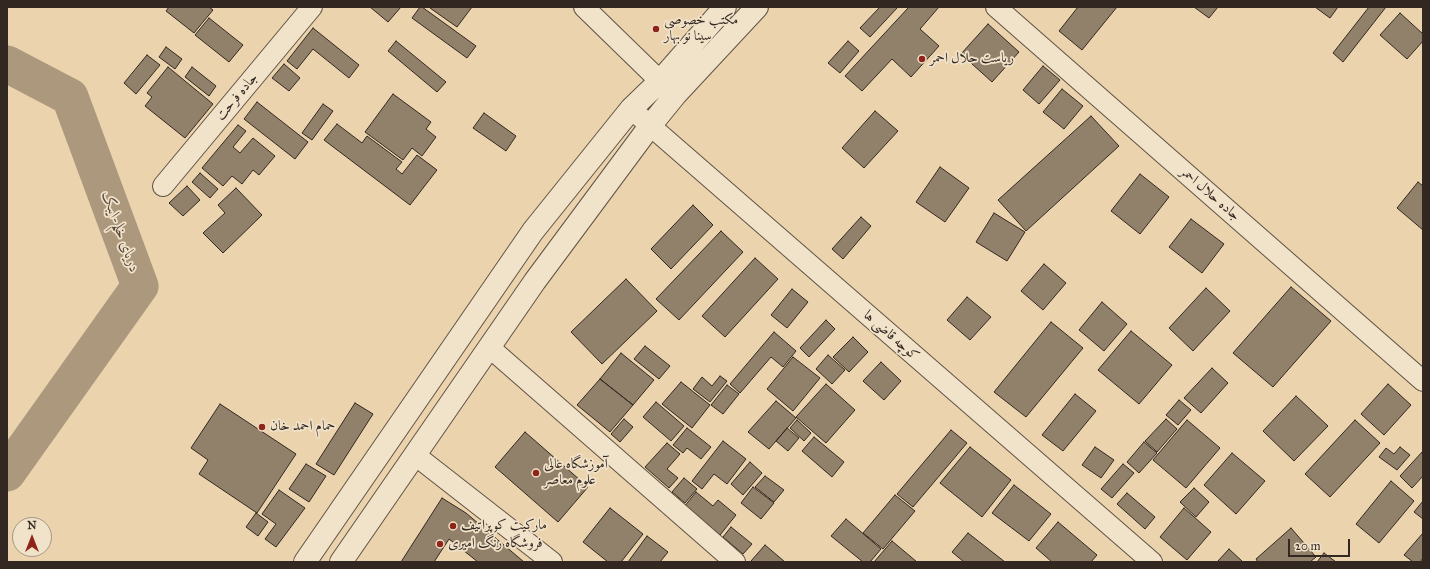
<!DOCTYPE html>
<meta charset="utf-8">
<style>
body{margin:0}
#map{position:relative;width:1430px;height:569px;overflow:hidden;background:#ead3ad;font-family:"IM FELL Great Primer",serif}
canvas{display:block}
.frame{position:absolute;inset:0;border:8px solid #332821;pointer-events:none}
.north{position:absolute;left:12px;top:517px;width:40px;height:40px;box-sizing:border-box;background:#f1e2ca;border:1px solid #a59886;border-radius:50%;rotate:0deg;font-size:11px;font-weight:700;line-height:16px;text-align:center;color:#332821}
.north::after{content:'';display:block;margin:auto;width:14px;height:18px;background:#8f2418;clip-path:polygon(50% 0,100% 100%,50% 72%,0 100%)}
.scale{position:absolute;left:1288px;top:539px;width:62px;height:18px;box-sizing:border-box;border:2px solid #332821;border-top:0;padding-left:5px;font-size:12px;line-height:14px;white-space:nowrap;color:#332821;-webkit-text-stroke:3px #f1e2ca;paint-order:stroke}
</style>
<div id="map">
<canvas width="1430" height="569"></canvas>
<div class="frame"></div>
<div class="north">N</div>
<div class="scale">20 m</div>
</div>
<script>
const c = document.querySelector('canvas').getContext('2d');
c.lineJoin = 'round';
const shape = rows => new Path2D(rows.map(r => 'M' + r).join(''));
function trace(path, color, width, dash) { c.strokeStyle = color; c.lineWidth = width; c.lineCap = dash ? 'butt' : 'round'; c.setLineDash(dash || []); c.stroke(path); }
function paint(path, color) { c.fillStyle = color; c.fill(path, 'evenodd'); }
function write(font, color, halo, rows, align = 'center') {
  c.font = font + ' "IM FELL Great Primer",Amiri,serif'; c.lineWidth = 3.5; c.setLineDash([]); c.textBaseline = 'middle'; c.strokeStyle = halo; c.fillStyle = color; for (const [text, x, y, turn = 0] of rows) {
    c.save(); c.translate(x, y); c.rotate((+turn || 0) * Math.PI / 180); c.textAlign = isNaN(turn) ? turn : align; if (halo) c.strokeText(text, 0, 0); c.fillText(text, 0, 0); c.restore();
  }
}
trace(shape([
 [7,64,70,97,140,286,7,473]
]), '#ac997d', 37);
const building = shape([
 [169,7,209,7,213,10,194,33,166,11,169,7],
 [370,7,401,7,388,22,370,7],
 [420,7,422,7,476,46,467,58,412,18,420,7],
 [431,7,472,7,457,27,430,8,431,7],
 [880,7,898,7,870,37,860,28,880,7],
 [909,7,939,7,920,29,939,46,911,77,892,59,862,91,845,76,909,7],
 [1078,7,1117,7,1082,50,1059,31,1078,7],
 [1194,7,1218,7,1209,18,1194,7],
 [1315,7,1338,7,1330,18,1315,7],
 [1369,7,1386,7,1343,62,1333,53,1369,7],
 [1400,13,1423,34,1423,41,1407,59,1380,35,1400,13],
 [209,18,243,45,229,62,195,35,209,18],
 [988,24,1019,52,992,82,961,54,988,24],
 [313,28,359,65,349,78,313,49,297,69,287,61,313,28],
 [396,41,446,82,437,92,388,51,396,41],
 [848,41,859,51,840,73,828,63,848,41],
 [166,47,182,59,175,69,159,57,166,47],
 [147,55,160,65,136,94,124,83,147,55],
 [284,64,300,78,289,91,272,78,284,64],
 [1043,66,1060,80,1039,104,1023,90,1043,66],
 [168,67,213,104,185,138,145,106,152,97,147,93,168,67],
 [192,67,216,86,209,96,185,77,192,67],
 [1062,89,1083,106,1064,129,1043,112,1062,89],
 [393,94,431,122,426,129,436,137,422,156,412,148,403,160,365,132,393,94],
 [257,102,308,142,295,159,244,119,257,102],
 [323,104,333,111,312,140,302,133,323,104],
 [875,111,898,131,864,168,842,148,875,111],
 [484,113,516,136,506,151,473,128,484,113],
 [1091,116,1119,146,1026,231,998,200,1091,116],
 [337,124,362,143,367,136,402,162,396,169,402,174,417,155,437,170,410,205,324,140,337,124],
 [238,125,246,131,233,147,240,153,253,138,275,156,259,175,253,170,242,184,232,176,223,186,202,168,238,125],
 [940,167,969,188,945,222,916,202,940,167],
 [200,173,218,189,210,198,192,182,200,173],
 [1140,174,1169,197,1140,234,1111,211,1140,174],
 [1418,182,1423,186,1423,230,1397,208,1418,182],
 [187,186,200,200,183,216,169,203,187,186],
 [236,188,262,215,223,253,203,233,225,213,218,205,236,188],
 [693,205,713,225,671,269,651,249,693,205],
 [994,213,1025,232,1007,261,976,242,994,213],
 [861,217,871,226,843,259,832,249,861,217],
 [1191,219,1224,244,1202,273,1169,247,1191,219],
 [721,231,743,252,679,320,656,299,721,231],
 [755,258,778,279,725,337,702,316,755,258],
 [1044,264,1066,283,1043,310,1021,291,1044,264],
 [626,279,657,311,602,364,571,332,626,279],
 [1291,287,1331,321,1273,387,1233,353,1291,287],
 [1206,288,1230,311,1193,351,1169,328,1206,288],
 [792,289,808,302,787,328,771,315,792,289],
 [967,297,991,317,970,340,947,320,967,297],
 [1102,302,1127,324,1104,351,1079,330,1102,302],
 [826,320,835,329,809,357,800,348,826,320],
 [1051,322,1083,348,1026,417,994,392,1051,322],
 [1131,331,1172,365,1139,404,1098,370,1131,331],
 [774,332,796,351,783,367,771,357,740,393,730,384,774,332],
 [853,337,868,352,849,372,833,357,853,337],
 [645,346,670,366,659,379,634,359,645,346],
 [621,353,654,380,633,405,600,379,621,353],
 [828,355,845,370,832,384,816,369,828,355],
 [793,357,820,378,793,411,767,389,793,357],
 [881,362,901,381,884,400,863,381,881,362],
 [1212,368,1228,383,1201,413,1184,398,1212,368],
 [720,376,727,381,710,402,693,389,702,377,712,386,720,376],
 [600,379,633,405,610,432,577,405,600,379],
 [681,382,710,405,692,428,662,404,681,382],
 [826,384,855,410,826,443,796,417,826,384],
 [1388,384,1411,405,1384,435,1361,414,1388,384],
 [727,385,739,394,723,414,711,405,727,385],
 [1075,394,1096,411,1063,451,1042,435,1075,394],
 [1296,396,1328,426,1294,461,1263,431,1296,396],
 [1179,400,1191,410,1178,425,1166,415,1179,400],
 [776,401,796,418,769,449,748,432,776,401],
 [656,402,684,426,671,441,643,417,656,402],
 [355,403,373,414,334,475,316,464,355,403],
 [220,404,296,454,257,513,199,474,208,460,191,448,220,404],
 [624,419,633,427,620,442,611,434,624,419],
 [1166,419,1177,429,1157,452,1145,441,1166,419],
 [797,420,811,433,804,441,790,428,797,420],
 [1187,420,1220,448,1186,488,1153,460,1187,420],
 [1355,420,1380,443,1330,497,1305,474,1355,420],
 [687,428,711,447,701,459,687,448,683,453,673,445,687,428],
 [787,428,799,438,788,451,776,441,787,428],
 [951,430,967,443,913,507,897,494,951,430],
 [525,432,588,487,558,522,495,467,525,432],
 [814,437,844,462,832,477,802,451,814,437],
 [723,441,746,459,727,484,714,474,702,489,692,481,723,441],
 [1144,442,1157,453,1139,473,1127,462,1144,442],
 [667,443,680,454,667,469,678,478,669,488,645,467,667,443],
 [970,447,1011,480,982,517,940,483,970,447],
 [1095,447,1114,460,1101,478,1082,465,1095,447],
 [1400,447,1410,455,1397,470,1379,457,1386,448,1394,454,1400,447],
 [1423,451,1423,476,1412,488,1400,476,1423,451],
 [1232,453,1265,481,1236,514,1204,485,1232,453],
 [750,462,762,473,743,495,731,484,750,462],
 [306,464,326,476,309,502,289,489,306,464],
 [1123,464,1134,473,1112,498,1101,489,1123,464],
 [765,476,784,490,774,502,755,487,765,476],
 [684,478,697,489,685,503,672,492,684,478],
 [1391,481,1414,501,1379,543,1356,524,1391,481],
 [1014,485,1051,514,1029,541,992,513,1014,485],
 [753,487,774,503,761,519,741,503,753,487],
 [1194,488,1209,502,1196,517,1180,502,1194,488],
 [279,490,305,508,276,547,265,539,276,524,262,514,279,490],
 [696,492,713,506,718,500,736,515,720,535,684,507,696,492],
 [1127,493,1155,517,1145,529,1117,504,1127,493],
 [895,495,915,511,883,549,863,533,895,495],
 [442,498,466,513,524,562,478,562,449,539,434,562,401,562,442,498],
 [1423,501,1423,519,1414,512,1423,501],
 [610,508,643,534,621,562,608,562,583,542,610,508],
 [1184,508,1211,532,1187,560,1160,537,1184,508],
 [256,513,268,522,258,536,246,527,256,513],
 [846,519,881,549,870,562,863,562,831,536,846,519],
 [1058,522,1097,555,1091,562,1052,562,1036,548,1058,522],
 [731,527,752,544,743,554,723,537,731,527],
 [1291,528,1316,557,1310,562,1258,562,1256,559,1291,528],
 [968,533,1005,562,964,562,952,552,968,533],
 [1423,533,1423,558,1420,562,1413,562,1404,555,1423,533],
 [647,536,668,552,660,562,628,562,647,536],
 [892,541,917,562,874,562,892,541],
 [765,545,785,562,753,562,751,561,765,545],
 [1229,549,1243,562,1217,562,1229,549],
 [1324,553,1336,562,1317,562,1324,553]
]);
paint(building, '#92816a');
trace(building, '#332821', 1);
const minor = shape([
 [584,7,660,81,672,90],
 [996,7,1423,381],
 [631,109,1152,562],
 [163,186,312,7],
 [489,347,735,562],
 [415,455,552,562]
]);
const tertiary = shape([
 [305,562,533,231,631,109,660,81,725,7],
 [341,562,535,281,650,126,676,94,757,7]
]);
trace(minor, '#615344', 22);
trace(tertiary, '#615344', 24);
trace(minor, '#f1e2ca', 20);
trace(tertiary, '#f1e2ca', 22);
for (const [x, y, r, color] of [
 [656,29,4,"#8f2418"],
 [922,59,4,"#8f2418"],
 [262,427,4,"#8f2418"],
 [536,473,4,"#8f2418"],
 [453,526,4,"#8f2418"],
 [440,544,4,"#8f2418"]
]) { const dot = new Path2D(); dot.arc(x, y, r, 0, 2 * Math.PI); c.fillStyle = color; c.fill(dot); trace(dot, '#f1e2ca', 1.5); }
write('14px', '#332821', '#f1e2ca', [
 ["مکتب خصوصی",664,21],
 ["سینا نو بهار",664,37],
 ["ریاست حلال احمر",930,59],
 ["حمام احمد خان",270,427],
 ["آموزشگاه عالی",544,465],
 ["علوم معاصر",544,481],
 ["مارکیت کوپراتیف",461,526],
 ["فروشگاه رنگ امیری",448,544]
], 'left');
write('14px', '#332821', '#f1e2ca', [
 ["جاده فرحت",237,97,-50],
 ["جاده حلال احمر",1210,194,41],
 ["کوچه قاضی ها",891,336,41]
]);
write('italic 15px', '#574a3d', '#f1e2ca', [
 ["دریای خلم-ایبک",120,232,70]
]);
</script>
